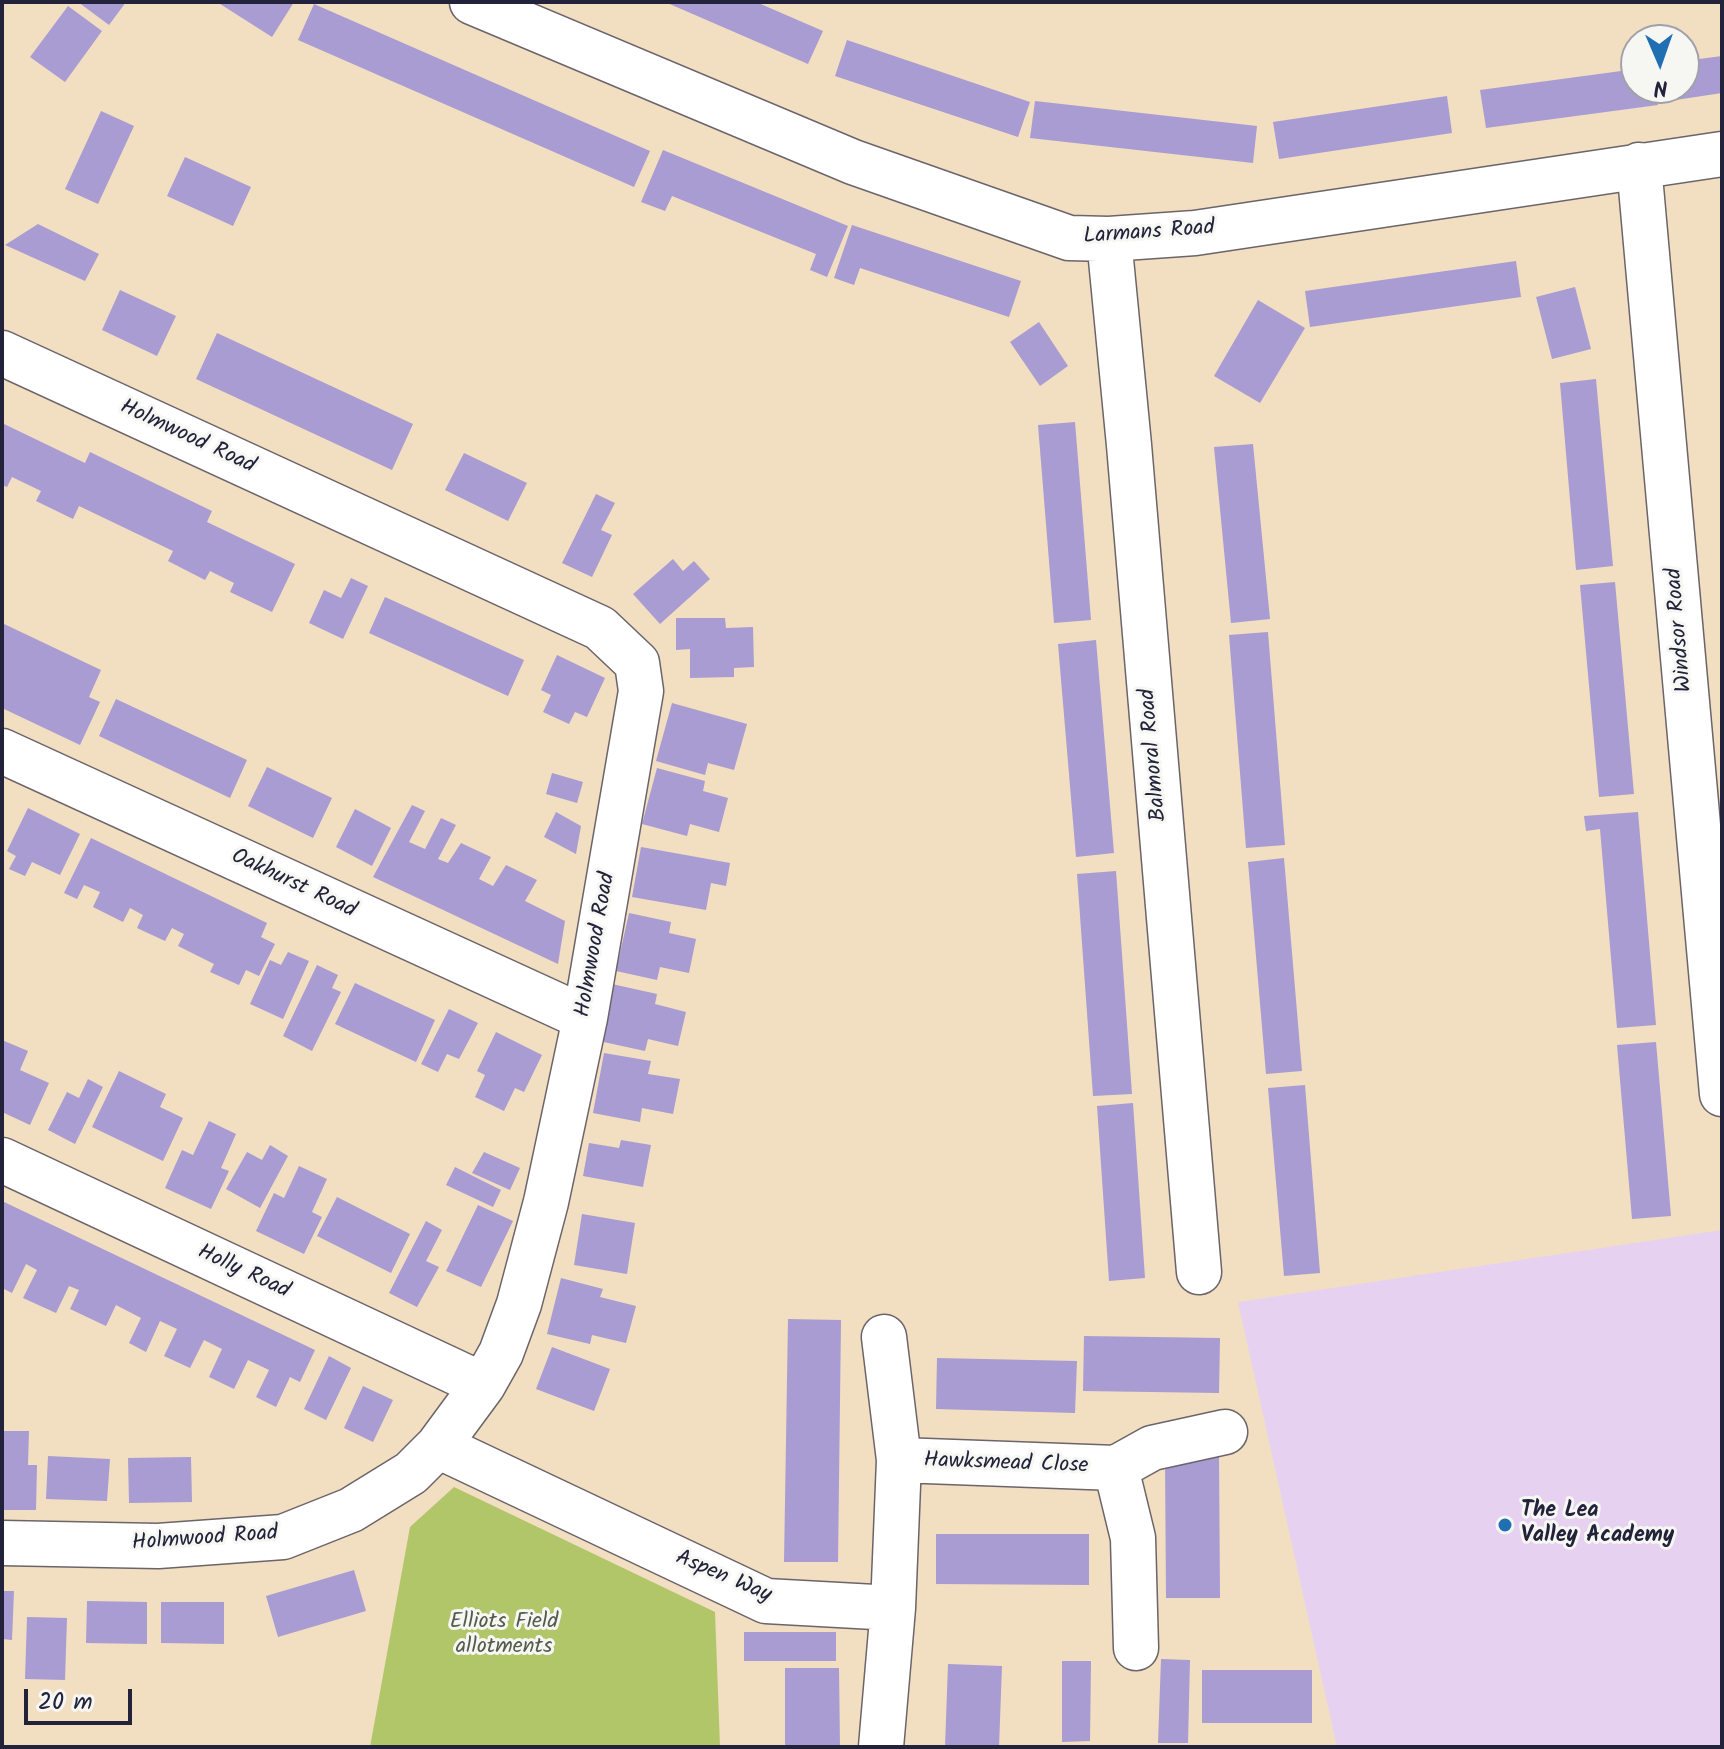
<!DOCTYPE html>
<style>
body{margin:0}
#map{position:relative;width:1724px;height:1749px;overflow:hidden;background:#f2dec1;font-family:Kalam,sans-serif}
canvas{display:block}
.frame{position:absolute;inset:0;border:4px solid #22223b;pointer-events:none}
.north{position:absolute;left:1620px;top:24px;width:80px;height:80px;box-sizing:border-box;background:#f6f6f2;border:2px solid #a1a1a9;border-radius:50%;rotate:178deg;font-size:22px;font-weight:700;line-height:32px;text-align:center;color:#22223b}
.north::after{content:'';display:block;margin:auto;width:28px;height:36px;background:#1f6fb2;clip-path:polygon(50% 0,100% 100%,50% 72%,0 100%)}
.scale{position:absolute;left:24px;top:1689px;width:108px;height:36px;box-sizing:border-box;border:4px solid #22223b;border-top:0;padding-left:10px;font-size:24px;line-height:28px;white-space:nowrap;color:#22223b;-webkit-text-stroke:6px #f6f6f2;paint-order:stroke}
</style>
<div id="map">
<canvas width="1724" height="1749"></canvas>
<div class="frame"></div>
<div class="north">N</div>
<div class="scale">20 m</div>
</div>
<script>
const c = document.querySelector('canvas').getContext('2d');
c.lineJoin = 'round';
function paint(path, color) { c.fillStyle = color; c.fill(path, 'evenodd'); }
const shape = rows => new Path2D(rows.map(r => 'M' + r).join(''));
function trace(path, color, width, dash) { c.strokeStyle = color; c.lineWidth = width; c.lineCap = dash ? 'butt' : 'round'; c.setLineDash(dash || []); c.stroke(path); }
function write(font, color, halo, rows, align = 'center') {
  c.font = font + ' Kalam,sans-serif'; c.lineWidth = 6; c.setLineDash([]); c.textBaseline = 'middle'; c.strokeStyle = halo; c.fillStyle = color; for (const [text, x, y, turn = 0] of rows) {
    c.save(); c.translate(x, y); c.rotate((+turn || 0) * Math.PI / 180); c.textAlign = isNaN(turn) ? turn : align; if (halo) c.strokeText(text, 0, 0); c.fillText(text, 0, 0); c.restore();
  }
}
paint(shape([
 [1722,1230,1722,1747,1337,1747,1238,1302]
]), '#e6d2f0');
paint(shape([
 [454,1487,715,1612,720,1747,370,1747,410,1527]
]), '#b1c569');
paint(shape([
 [78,2,126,2,109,25],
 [217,2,294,2,272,37],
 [665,2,756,2,823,31,808,64],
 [314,4,650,151,634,187,298,40],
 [68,6,102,31,65,82,30,57],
 [847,40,1030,102,1018,137,835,76],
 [1722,56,1722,93,1669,101,1667,88,1684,88,1684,61],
 [1636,69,1636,88,1655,88,1658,105,1486,128,1480,90],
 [1447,96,1452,133,1279,159,1273,122],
 [1035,101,1257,126,1253,163,1030,138],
 [101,111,134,126,98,204,65,189],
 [663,150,848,226,827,277,810,270,816,254,672,196,665,211,641,202],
 [185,157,251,187,233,226,167,196],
 [38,224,99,254,85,281,5,245],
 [852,225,1021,281,1009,317,860,268,854,285,834,278],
 [1516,261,1521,297,1310,327,1305,291],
 [1575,287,1591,349,1552,359,1536,297],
 [120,290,176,316,157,356,102,330],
 [1258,300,1305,328,1260,403,1214,376],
 [1039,322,1068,366,1040,386,1010,342],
 [217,333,413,424,392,470,196,379],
 [1596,379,1613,566,1576,570,1560,383],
 [1075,422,1091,620,1054,623,1038,425],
 [2,423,85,463,90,452,212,511,207,522,295,564,272,612,230,592,234,583,210,571,205,580,168,561,173,551,79,506,73,519,36,501,41,491,12,477,7,487,2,485],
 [1253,444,1270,619,1231,623,1214,447],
 [464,453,527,483,508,521,445,490],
 [596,494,615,503,601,530,612,535,592,577,562,563],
 [673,559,683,571,694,561,710,579,660,624,633,594],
 [351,578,368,586,343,639,309,623,324,590,341,598],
 [1615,582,1634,794,1599,797,1580,585],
 [385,597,524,660,508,696,369,633],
 [676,618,725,618,726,628,753,627,754,667,734,668,734,677,690,678,690,649,676,650],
 [2,623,101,670,89,697,100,702,80,745,2,708],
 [1268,632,1285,845,1246,848,1229,635],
 [1096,640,1114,853,1076,857,1058,644],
 [557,655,605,678,587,717,575,712,569,724,543,712,551,695,541,690],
 [116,699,247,760,230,798,99,736],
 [672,703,747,724,734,770,708,763,705,775,656,761],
 [267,767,332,798,313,838,248,806],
 [657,768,705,781,703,791,728,798,719,832,690,824,687,836,642,824],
 [552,773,583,782,577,803,546,794],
 [412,805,425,811,409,842,425,849,441,818,456,825,438,859,448,863,461,843,491,857,479,879,493,886,506,865,537,880,525,901,565,921,558,964,373,877],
 [28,808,80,834,60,875,32,862,25,876,9,869,16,856,7,851],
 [355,809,391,828,372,866,336,847],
 [556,812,581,826,576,854,544,837],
 [1638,812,1656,1025,1617,1028,1600,829,1586,831,1584,816],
 [91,838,267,923,261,937,275,944,259,976,246,970,239,985,210,972,214,964,178,946,184,934,172,928,165,941,137,928,143,915,130,908,123,922,93,907,100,892,84,885,77,899,64,893],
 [641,847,730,863,726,886,711,883,706,910,632,897],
 [1284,858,1302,1071,1266,1074,1248,862],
 [1116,871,1132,1094,1093,1096,1077,874],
 [629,913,671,922,669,933,696,939,689,973,660,967,657,980,616,971],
 [288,952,309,961,283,1019,250,1004,270,960,281,965],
 [317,965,338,975,332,988,341,992,312,1051,283,1036],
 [355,983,435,1020,416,1062,335,1024],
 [612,984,657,994,655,1004,686,1012,678,1046,648,1039,645,1051,599,1041],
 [449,1009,478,1023,459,1059,447,1054,438,1072,421,1064],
 [496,1032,542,1055,524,1092,515,1088,504,1111,475,1097,485,1075,477,1071],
 [2,1040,28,1051,20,1070,49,1083,30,1125,2,1112],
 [1656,1042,1671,1216,1632,1219,1617,1045],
 [604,1053,651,1061,648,1074,680,1079,673,1114,642,1108,640,1122,593,1113],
 [119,1071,166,1094,160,1107,183,1118,163,1161,92,1127],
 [88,1079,103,1087,75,1144,48,1130,67,1092,79,1098],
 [1305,1085,1320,1273,1284,1276,1268,1088],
 [1133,1103,1145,1278,1109,1281,1097,1106],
 [209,1121,236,1134,221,1168,229,1171,211,1209,165,1188,182,1150,193,1155],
 [621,1140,651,1145,643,1187,583,1176,589,1143,619,1148],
 [270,1145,288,1156,260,1208,226,1189,247,1152,262,1160],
 [484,1152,520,1168,510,1190,472,1173],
 [299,1166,327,1179,312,1212,322,1217,304,1254,256,1231,274,1193,284,1198],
 [455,1167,501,1190,493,1207,446,1185],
 [337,1197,410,1234,391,1273,317,1236],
 [2,1201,315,1350,300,1382,290,1377,276,1407,256,1397,269,1370,248,1360,234,1389,209,1377,222,1349,204,1340,190,1368,164,1356,177,1329,160,1321,146,1352,129,1343,141,1318,116,1305,106,1326,70,1309,79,1290,69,1286,56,1313,23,1298,37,1270,26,1264,12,1293,2,1288],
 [478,1205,513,1221,481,1287,446,1271],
 [582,1214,635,1223,627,1274,574,1265],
 [426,1221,442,1230,426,1261,439,1267,417,1307,389,1293],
 [561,1278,603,1289,600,1297,636,1306,626,1343,592,1335,590,1344,547,1334],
 [788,1319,841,1320,838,1562,784,1562],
 [1084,1336,1220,1338,1219,1393,1083,1391],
 [552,1347,610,1369,594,1411,536,1389],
 [329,1356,351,1368,326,1420,304,1409],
 [937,1358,1077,1361,1075,1413,936,1409],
 [363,1386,393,1400,373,1442,344,1428],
 [2,1431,29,1431,28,1465,37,1465,36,1510,2,1510],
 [48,1456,110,1459,107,1501,46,1499],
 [1219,1456,1220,1598,1166,1598,1165,1457],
 [191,1457,192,1502,129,1503,128,1458],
 [936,1534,1089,1534,1089,1585,936,1584],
 [354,1570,366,1611,278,1637,266,1596],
 [2,1591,14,1591,12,1640,2,1639],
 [87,1601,147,1602,147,1644,86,1643],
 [161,1602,224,1602,224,1644,161,1643],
 [27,1617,67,1618,65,1680,25,1679],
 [744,1632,836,1632,836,1661,744,1661],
 [1161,1659,1190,1660,1188,1743,1158,1743],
 [1062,1661,1091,1661,1090,1741,1062,1742],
 [948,1664,1002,1666,999,1747,945,1747],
 [785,1668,839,1668,840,1747,785,1747],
 [1202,1670,1312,1670,1312,1723,1202,1723]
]), '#a89cd2');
const minor = shape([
 [472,2,853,162,1069,238,1109,239,1195,233,1722,154],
 [1639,165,1722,1094],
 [1109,239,1129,445,1199,1272],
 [2,353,600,628,637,663,641,691,585,1018,546,1202,519,1304,501,1353,483,1385,438,1446,411,1473,351,1510,283,1537,158,1546,2,1543],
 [2,751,585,1018],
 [2,1160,483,1385],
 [884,1337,899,1460],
 [438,1446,766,1601,893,1608,881,1747],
 [1116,1468,1133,1538,1136,1648],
 [893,1608,899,1460,1116,1468,1152,1448,1225,1432]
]);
trace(minor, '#6b646a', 47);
trace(minor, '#fff', 44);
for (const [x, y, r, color] of [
 [1505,1525,8,"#1f6fb2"]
]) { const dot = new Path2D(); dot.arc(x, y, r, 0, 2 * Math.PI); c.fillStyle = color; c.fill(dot); trace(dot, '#f6f6f2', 3); }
write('22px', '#22223b', '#f6f6f2', [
 ["Larmans Road",1149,234,-4],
 ["Holmwood Road",187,438,25],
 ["Windsor Road",1681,630,-95],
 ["Balmoral Road",1155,755,-95],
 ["Oakhurst Road",293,885,25],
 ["Holmwood Road",597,945,-80],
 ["Holly Road",243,1273,25],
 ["Hawksmead Close",1006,1465,2],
 ["Holmwood Road",205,1540,-4],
 ["Aspen Way",723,1578,23]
]);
write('bold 22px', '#22223b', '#f6f6f2', [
 ["The Lea",1521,1512],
 ["Valley Academy",1521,1537]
], 'left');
write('22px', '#545b4b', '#f6f6f2', [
 ["Elliots Field",504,1623],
 ["allotments",504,1648]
]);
</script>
